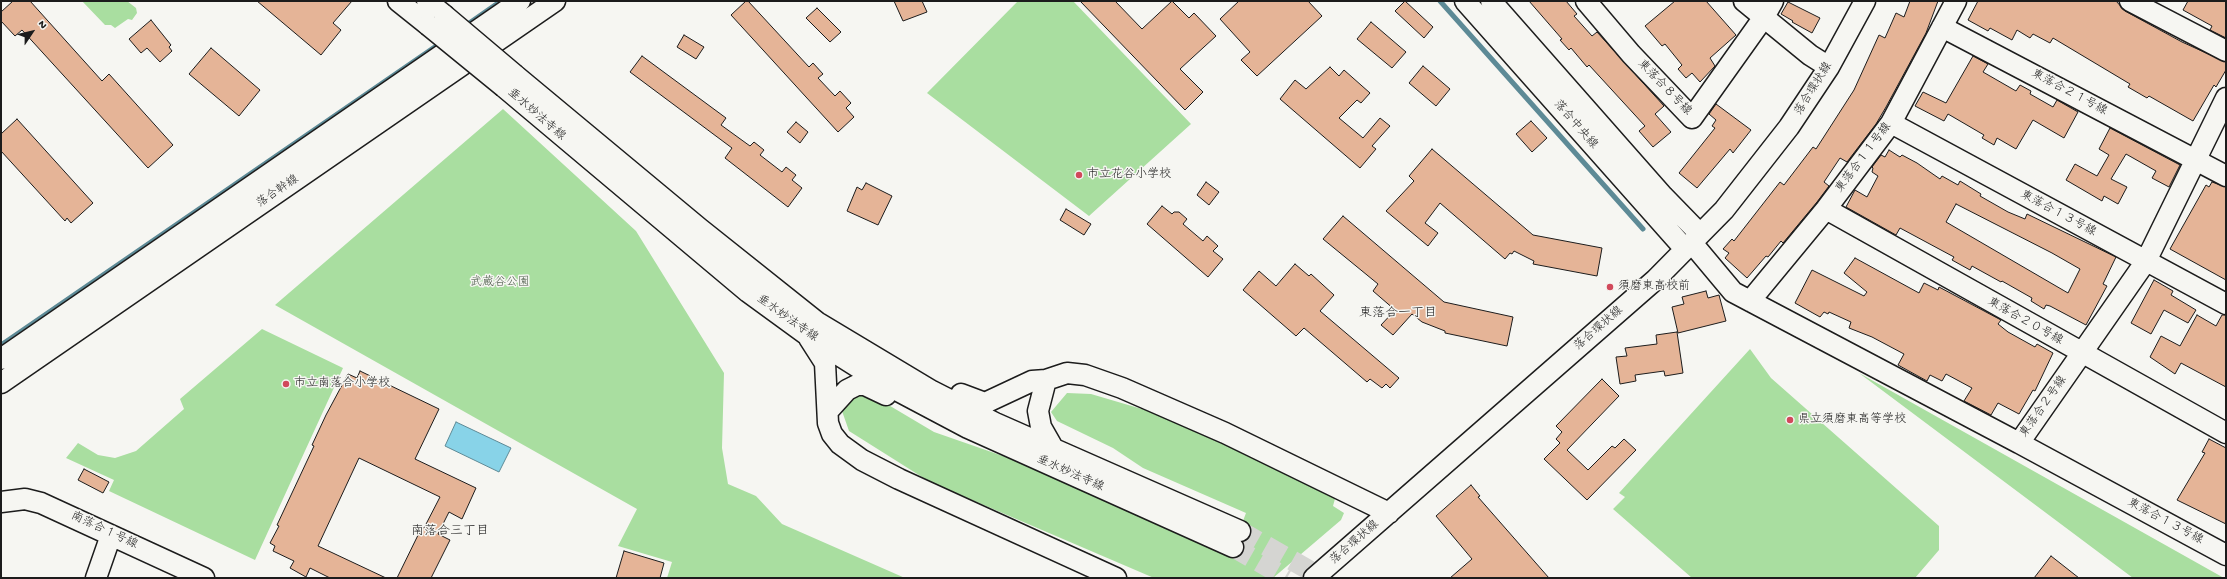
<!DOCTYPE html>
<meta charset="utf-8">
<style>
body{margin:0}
#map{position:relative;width:2227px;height:579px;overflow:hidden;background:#f6f6f2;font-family:"Gochi Hand",sans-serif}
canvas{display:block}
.frame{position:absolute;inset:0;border:2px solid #1c1c1c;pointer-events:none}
.north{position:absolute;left:12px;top:12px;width:40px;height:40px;-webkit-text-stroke:3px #f6f6f2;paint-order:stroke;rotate:55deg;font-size:11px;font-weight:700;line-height:16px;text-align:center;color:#1c1c1c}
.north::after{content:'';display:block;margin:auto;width:14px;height:18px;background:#1c1c1c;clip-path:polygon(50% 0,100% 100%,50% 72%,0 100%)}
</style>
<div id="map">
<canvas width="2227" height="579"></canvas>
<div class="frame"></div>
<div class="north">N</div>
</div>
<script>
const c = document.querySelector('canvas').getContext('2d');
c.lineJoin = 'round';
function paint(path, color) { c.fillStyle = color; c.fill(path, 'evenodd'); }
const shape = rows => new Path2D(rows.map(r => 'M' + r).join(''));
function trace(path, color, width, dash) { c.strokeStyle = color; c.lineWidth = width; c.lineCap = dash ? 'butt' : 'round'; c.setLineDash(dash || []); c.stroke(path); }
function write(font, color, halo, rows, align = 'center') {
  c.font = font + ' "Gochi Hand","Klee One",sans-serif'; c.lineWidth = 3; c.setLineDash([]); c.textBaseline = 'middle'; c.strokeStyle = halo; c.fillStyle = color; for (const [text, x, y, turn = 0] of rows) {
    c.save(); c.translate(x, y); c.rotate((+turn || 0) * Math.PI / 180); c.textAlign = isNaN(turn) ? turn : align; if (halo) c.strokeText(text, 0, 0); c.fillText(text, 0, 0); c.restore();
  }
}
paint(shape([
 [82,1,127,1,136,8,137,13,132,20,128,19,115,28,111,25,105,25],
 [1018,1,1073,1,1191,124,1089,216,927,93],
 [503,109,636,231,724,373,722,448,728,484,756,496,782,524,905,578,667,578,672,562,618,546,637,509,275,305],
 [262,329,343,368,255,560,109,491,114,480,66,458,78,443,98,455,115,458,136,451,184,409,180,399],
 [1750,349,1771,378,1939,526,1939,550,1915,578,1692,578,1613,509,1625,497,1619,493],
 [1859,373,2224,578,2133,578],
 [1067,393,1091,394,1152,412,1336,495,1333,506,1344,513,1341,520,1273,578,1154,578,930,482,849,431,842,411,848,401,858,394,870,394,934,432,1046,471,1230,555,1246,513,1143,468,1113,448,1057,421,1051,412]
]), '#a9dea0');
const water = shape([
 [456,422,511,448,499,472,445,446,456,422]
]);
paint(water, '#88d3e8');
trace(water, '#5d8a96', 1);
trace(shape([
 [1440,1,1643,229],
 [465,26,501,1],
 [1,345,442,42]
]), '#5d8a96', 5);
const building = shape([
 [13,1,30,1,102,81,109,74,173,145,148,168,22,30,15,36,1,21,1,12,13,1],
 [257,1,352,1,333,23,341,30,321,55,257,1],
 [746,1,748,1,809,67,813,63,823,74,818,78,835,96,840,91,851,103,846,108,854,117,838,132,731,15,746,1],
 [894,1,922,1,927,12,903,21,894,1],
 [1080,1,1115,1,1142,29,1172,1,1189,18,1194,13,1216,36,1180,69,1203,92,1185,110,1080,1],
 [1239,1,1308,1,1322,16,1257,76,1241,60,1250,52,1220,19,1239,1],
 [1405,1,1433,27,1424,38,1395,11,1405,1],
 [1529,1,1566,1,1577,14,1574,16,1592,36,1597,32,1664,106,1655,114,1671,132,1653,147,1639,131,1645,126,1589,65,1587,67,1571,48,1569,50,1560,40,1562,39,1529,1],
 [1675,1,1706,1,1736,35,1710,58,1715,66,1700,82,1692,73,1686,78,1678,69,1682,65,1665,44,1662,46,1645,26,1675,1],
 [1910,1,1938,1,1926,33,1886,107,1876,124,1847,162,1840,158,1824,182,1829,186,1817,202,1783,243,1781,241,1768,257,1766,256,1747,278,1725,258,1729,253,1723,249,1732,239,1734,241,1780,182,1784,185,1813,147,1816,149,1854,90,1879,35,1885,38,1896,13,1904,17,1910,1],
 [1978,1,2116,1,2125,11,2182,42,2226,62,2226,70,2216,87,2214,85,2193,121,2149,96,2147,98,2128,87,2130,84,2053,38,2050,43,2033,34,2030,38,2017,30,2012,40,1990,28,1988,31,1968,20,1978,1],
 [2188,1,2226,1,2226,38,2210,30,2212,26,2183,10,2188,1],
 [1788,2,1820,18,1812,33,1792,22,1793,21,1781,14,1788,2],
 [817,8,841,32,830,42,806,18,817,8],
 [151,20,171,45,169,47,172,51,160,62,147,48,141,53,129,39,151,20],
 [1371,22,1406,52,1392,68,1357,39,1371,22],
 [684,35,704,47,696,59,677,47,684,35],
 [211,48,260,90,239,116,189,74,211,48],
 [642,56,726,118,721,125,750,146,754,142,764,150,760,155,782,172,786,167,796,175,792,180,802,188,788,207,725,158,732,148,630,72,642,56],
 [1973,56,1988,64,1983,72,2016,91,2020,85,2031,91,2030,94,2053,107,2057,100,2078,112,2064,138,2033,120,2016,149,1997,138,1994,145,1982,138,1984,135,1948,114,1944,121,1915,106,1923,92,1946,103,1973,56],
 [1423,66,1450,89,1436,106,1409,83,1423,66],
 [1330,67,1339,76,1344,70,1370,93,1361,103,1357,100,1339,118,1363,138,1380,118,1390,126,1372,146,1376,149,1360,168,1280,99,1295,80,1306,89,1330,67],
 [1716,104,1751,130,1733,153,1730,149,1697,188,1679,173,1715,128,1712,126,1716,120,1709,114,1716,104],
 [17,119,93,203,71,223,67,218,65,221,1,151,1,134,17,119],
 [1531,121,1547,138,1532,152,1516,134,1531,121],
 [796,122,808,132,800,143,787,132,796,122],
 [2110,128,2180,165,2169,187,2152,178,2156,171,2126,154,2111,179,2127,187,2118,204,2104,196,2102,201,2066,180,2075,164,2097,176,2109,155,2099,149,2110,128],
 [1432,149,1533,235,1602,248,1597,276,1533,264,1534,261,1514,251,1512,254,1510,253,1505,259,1440,203,1425,223,1438,233,1428,246,1386,211,1414,181,1409,176,1432,149],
 [1889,150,1900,157,1902,155,1917,163,1940,179,1942,176,1958,185,1960,181,1981,194,1980,196,2008,212,2025,219,2027,214,2116,257,2103,284,2107,286,2086,325,2050,306,2046,305,2044,309,2031,301,2032,298,2002,281,2001,282,1972,266,1970,270,1952,260,1954,257,1900,228,1896,235,1846,207,1855,190,1867,197,1878,176,1872,172,1873,168,1872,167,1881,155,1885,157,1889,150],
 [1956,204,2052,253,2080,269,2068,293,1946,222,1956,204],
 [1206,182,1219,192,1209,205,1197,195,1206,182],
 [2212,182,2226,187,2226,280,2170,249,2206,185,2209,187,2212,182],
 [866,183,892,196,878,225,847,211,857,187,862,190,866,183],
 [1162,206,1172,214,1174,212,1179,212,1187,219,1183,224,1203,241,1207,236,1218,246,1213,251,1223,259,1208,277,1147,224,1162,206],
 [1066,209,1091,224,1084,235,1060,220,1066,209],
 [1343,216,1444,302,1513,317,1507,346,1445,333,1445,331,1422,322,1412,314,1393,335,1381,325,1395,310,1373,291,1378,284,1323,239,1343,216],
 [1855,258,1919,293,1924,283,1938,290,1939,287,2001,320,1998,324,2008,332,2035,347,2037,344,2053,353,2035,391,2033,390,2019,414,1998,403,1991,415,1964,401,1972,388,1946,374,1942,381,1930,375,1927,381,1898,365,1904,354,1872,337,1849,328,1851,322,1829,312,1828,314,1824,312,1820,317,1795,303,1812,270,1864,296,1867,292,1844,273,1855,258],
 [1295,264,1309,276,1311,274,1334,295,1320,311,1399,378,1390,388,1386,384,1382,388,1370,379,1367,382,1304,328,1296,336,1243,290,1259,271,1276,286,1295,264],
 [2154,280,2173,291,2171,295,2196,310,2188,323,2164,310,2151,334,2131,323,2154,280],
 [1706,291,1708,298,1719,295,1726,321,1678,333,1672,307,1684,304,1682,297,1706,291],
 [2197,315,2216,326,2222,315,2226,315,2226,387,2181,363,2175,374,2150,357,2161,336,2180,346,2197,315],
 [1677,332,1683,373,1665,376,1664,371,1635,375,1636,381,1620,384,1616,357,1627,356,1625,348,1657,344,1656,335,1677,332],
 [360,371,439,409,415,459,476,488,462,519,449,512,438,534,450,540,431,578,397,578,422,527,424,528,440,497,359,458,318,546,386,578,330,578,310,568,306,577,290,568,294,561,273,551,275,546,270,543,279,526,277,525,314,446,312,445,326,415,348,374,357,378,360,371],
 [1602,379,1619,396,1567,450,1588,470,1612,446,1615,448,1624,439,1636,450,1587,500,1544,459,1560,443,1556,439,1562,432,1556,426,1602,379],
 [2209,439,2226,448,2226,524,2177,500,2205,453,2202,452,2209,439],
 [84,469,109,482,103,493,78,480,84,469],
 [1471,485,1480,496,1478,497,1549,578,1450,578,1472,559,1436,516,1471,485],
 [624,551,664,563,660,578,616,578,624,551],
 [2051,556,2079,578,2034,578,2051,556]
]);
paint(building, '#e5b497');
trace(building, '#1c1c1c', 1);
trace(shape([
 [1240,531,1323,578],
 [1233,547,1287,578]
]), '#d5d5d2', 20, [20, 10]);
const minor = shape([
 [398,1,428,25],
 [427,1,444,15],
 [1465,1,1685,249],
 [1491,1,1663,196,1700,234],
 [1586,1,1631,54,1692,118,1764,17,1773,1],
 [1744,1,1810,55,1829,67],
 [2130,1,2226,51],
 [1942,27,2226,176],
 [515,75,699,228,817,322,932,391,995,423,1240,531],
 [504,87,748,292,807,335,883,383,968,428,1233,547],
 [1891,123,2226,304],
 [1826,209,2226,433],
 [1692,243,1733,292,2019,443,2146,261,2226,98],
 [1750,301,1826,209,1891,123,1956,1],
 [809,338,825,363,828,423,832,434,840,444,862,460,899,479,1116,578],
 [1,359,520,1],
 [1046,380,1038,411,1041,427,1053,448],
 [1,383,555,1],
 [961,394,985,403,1032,381,1046,380,1067,373,1085,375,1122,388,1225,433,1389,513],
 [828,411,847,390,857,385,865,385,886,395],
 [2019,443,2226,555],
 [1,502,25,499,41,503,204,578],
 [96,578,111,535],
 [1314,578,1655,280,1724,210,1789,127,1829,67,1865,1]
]);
trace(minor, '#1c1c1c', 23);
trace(minor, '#f6f6f2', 20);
const minorBridge = shape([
 [444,15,515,75],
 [428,25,504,87]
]);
trace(minorBridge, '#1c1c1c', 23, []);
trace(minorBridge, '#f6f6f2', 20);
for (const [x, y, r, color] of [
 [1079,175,4,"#d1495b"],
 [1610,287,4,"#d1495b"],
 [286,384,4,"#d1495b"],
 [1790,420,4,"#d1495b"]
]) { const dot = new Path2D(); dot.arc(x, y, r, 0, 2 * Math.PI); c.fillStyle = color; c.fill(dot); trace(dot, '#f6f6f2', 1.5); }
write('12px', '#1c1c1c', '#f6f6f2', [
 ["東落合８号線",1664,88,46],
 ["落合環状線",1814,89,-58],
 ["東落合２１号線",2069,93,28],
 ["垂水妙法寺線",536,115,41],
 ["落合中央線",1575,125,49],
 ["東落合１１号線",1864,158,-53],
 ["落合幹線",278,192,-34],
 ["東落合１３号線",2058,214,28],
 ["垂水妙法寺線",787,319,35],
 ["東落合２０号線",2025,322,29],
 ["落合環状線",1599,329,-41],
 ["東落合２号線",2044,407,-55],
 ["垂水妙法寺線",1070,474,24],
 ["東落合１３号線",2165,522,28],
 ["南落合１号線",104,531,25],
 ["落合環状線",1355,543,-41]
]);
write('12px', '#1c1c1c', '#f6f6f2', [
 ["市立花谷小学校",1087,175],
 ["須磨東高校前",1618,287],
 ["市立南落合小学校",294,384],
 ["県立須磨東高等学校",1798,420]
], 'left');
write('12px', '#465644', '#f6f6f2', [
 ["武蔵谷公園",500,283]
]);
write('13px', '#1c1c1c', '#f6f6f2', [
 ["東落合一丁目",1398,314],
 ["南落合三丁目",450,532]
]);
</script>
